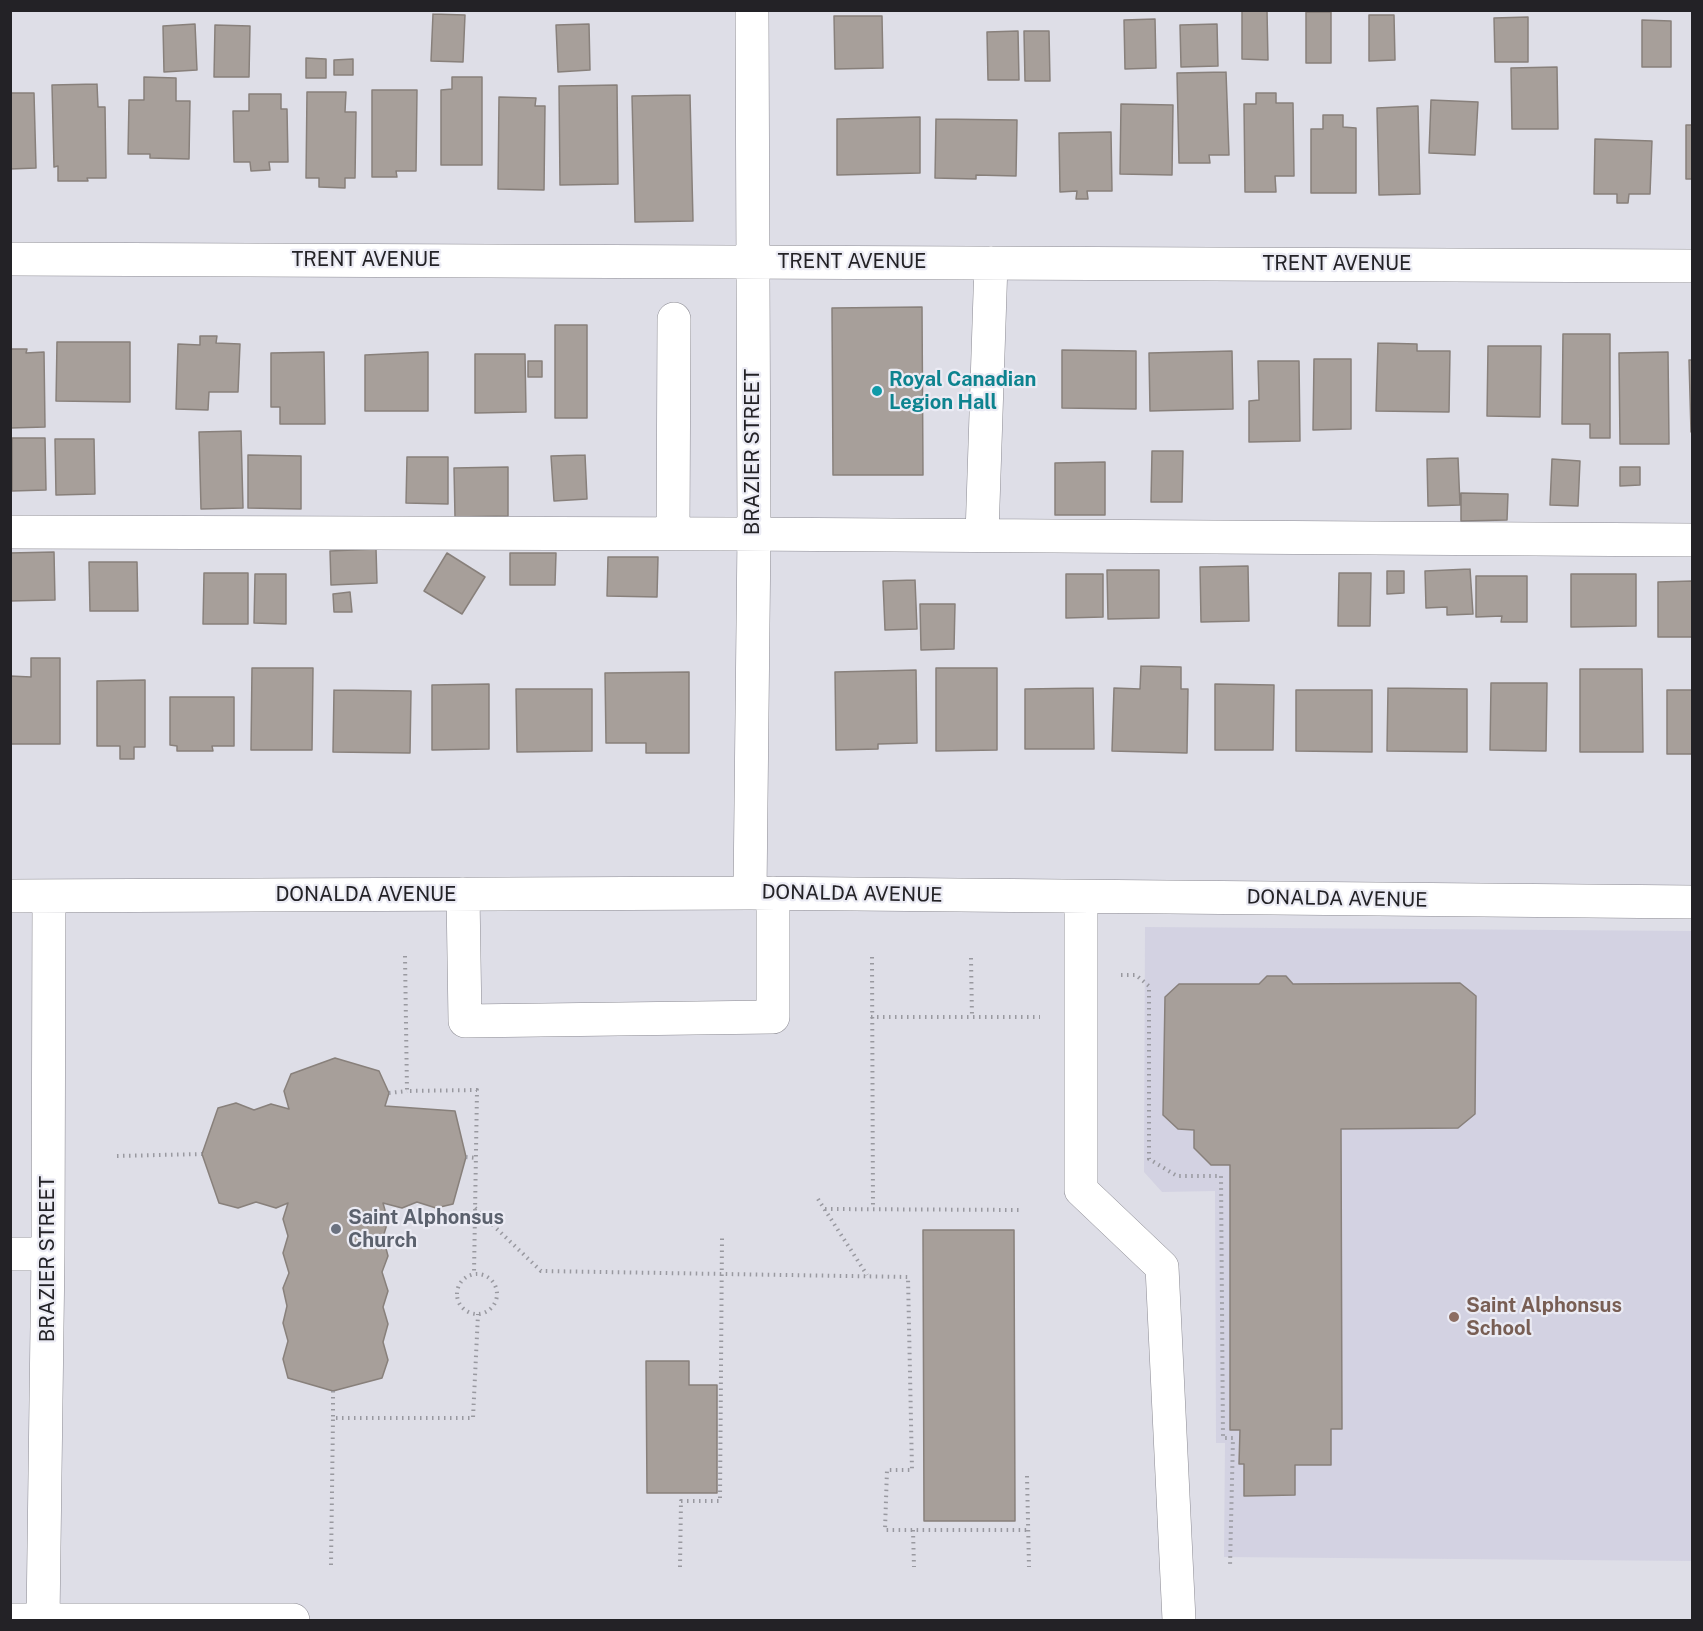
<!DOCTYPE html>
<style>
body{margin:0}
#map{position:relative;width:1703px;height:1631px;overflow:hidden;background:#dedee7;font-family:"Public Sans",sans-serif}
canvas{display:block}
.frame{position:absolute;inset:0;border:12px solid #232226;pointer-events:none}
</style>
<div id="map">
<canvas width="1703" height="1631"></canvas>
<div class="frame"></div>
</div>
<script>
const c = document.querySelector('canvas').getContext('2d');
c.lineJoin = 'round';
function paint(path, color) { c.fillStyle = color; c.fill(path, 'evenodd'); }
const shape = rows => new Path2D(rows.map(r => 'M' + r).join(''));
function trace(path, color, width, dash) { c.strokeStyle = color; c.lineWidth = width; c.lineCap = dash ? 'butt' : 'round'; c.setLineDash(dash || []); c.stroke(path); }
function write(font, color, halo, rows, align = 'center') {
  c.font = font + ' "Public Sans",sans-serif'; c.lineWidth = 4.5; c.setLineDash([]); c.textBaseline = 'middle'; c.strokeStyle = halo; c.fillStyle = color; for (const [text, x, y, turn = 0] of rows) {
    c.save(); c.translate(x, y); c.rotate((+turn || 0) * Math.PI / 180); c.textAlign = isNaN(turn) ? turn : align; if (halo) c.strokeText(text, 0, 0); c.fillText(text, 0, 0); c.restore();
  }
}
paint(shape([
 [1145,927,1692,931,1692,1561,1224,1557,1225,1443,1216,1443,1215,1191,1162,1192,1144,1172]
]), '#d3d2e2');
const building = shape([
 [1242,10,1267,10,1268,60,1242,59,1242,10],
 [1306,12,1331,12,1331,63,1306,63,1306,12],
 [433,14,465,15,463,62,431,61,433,14],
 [1369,15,1394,15,1395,60,1369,61,1369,15],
 [834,16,882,16,883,68,835,69,834,16],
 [1528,17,1528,62,1495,62,1494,18,1528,17],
 [1155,19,1156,68,1125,69,1124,20,1155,19],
 [1642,20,1671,21,1671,67,1642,67,1642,20],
 [195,24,197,70,164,72,163,26,195,24],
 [589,24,590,70,558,72,556,25,589,24],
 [1217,24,1218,66,1181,67,1180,25,1217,24],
 [215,25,250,26,249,77,214,77,215,25],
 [1018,31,1019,80,988,80,987,32,1018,31],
 [1024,31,1049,31,1050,81,1025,81,1024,31],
 [306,58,326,59,326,78,306,78,306,58],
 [353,59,353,75,334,75,334,60,353,59],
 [1557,67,1558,129,1512,129,1511,68,1557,67],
 [1226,72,1229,155,1209,155,1210,163,1179,163,1177,73,1226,72],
 [144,77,176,78,176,101,190,101,189,159,150,158,150,154,128,154,129,100,144,100,144,77],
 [452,77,482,77,482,165,441,165,441,90,452,89,452,77],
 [97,84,98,107,105,107,106,178,87,178,88,181,58,181,58,166,54,167,52,85,97,84],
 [617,85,618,184,560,185,559,86,617,85],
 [372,90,417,90,416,171,396,171,397,177,372,177,372,90],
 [307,92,346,92,345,112,356,112,355,178,345,178,345,188,319,187,319,178,306,178,307,92],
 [10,93,34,93,36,168,10,169,10,93],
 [1256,93,1276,93,1276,103,1293,103,1294,176,1275,176,1276,192,1245,192,1244,104,1256,104,1256,93],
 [249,94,281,94,281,109,287,109,288,162,269,162,270,170,251,171,250,162,234,162,233,111,249,111,249,94],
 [690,95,693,221,635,222,632,96,690,95],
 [499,97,536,98,535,106,545,106,544,190,498,189,499,97],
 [1431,100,1478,102,1475,155,1429,153,1431,100],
 [1121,104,1173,105,1172,175,1120,174,1121,104],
 [1418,106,1420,194,1379,195,1377,108,1418,106],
 [1323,115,1343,115,1343,127,1356,128,1356,193,1311,193,1311,129,1323,129,1323,115],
 [920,117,920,173,837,175,837,119,920,117],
 [936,119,1017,120,1016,176,976,175,976,179,935,178,936,119],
 [1686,125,1692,125,1692,179,1686,179,1686,125],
 [1111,132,1112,191,1087,191,1088,199,1076,199,1077,191,1060,192,1059,133,1111,132],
 [1595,139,1652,141,1650,194,1629,194,1628,203,1617,203,1617,194,1594,194,1595,139],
 [922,307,923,475,833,475,832,308,922,307],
 [555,325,587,325,587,418,555,418,555,325],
 [1563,334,1610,334,1610,438,1590,438,1590,424,1562,424,1563,334],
 [200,336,217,336,216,343,240,344,238,392,209,392,208,410,176,409,178,344,200,345,200,336],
 [57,342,130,342,130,402,56,401,57,342],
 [1378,343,1417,344,1417,351,1450,351,1449,412,1376,411,1378,343],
 [1488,346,1541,346,1540,417,1487,416,1488,346],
 [11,349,27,349,26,353,44,352,45,427,10,428,11,349],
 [1062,350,1136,351,1136,409,1062,408,1062,350],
 [1232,351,1233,409,1150,411,1149,353,1232,351],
 [324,352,325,424,280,424,280,407,271,407,271,353,324,352],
 [428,352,428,411,365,411,365,355,428,352],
 [1668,352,1669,444,1620,444,1619,353,1668,352],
 [475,354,525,354,526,412,475,413,475,354],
 [1314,359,1351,359,1351,429,1313,430,1314,359],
 [1689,360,1692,360,1692,432,1691,432,1689,360],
 [528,361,542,361,542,377,528,377,528,361],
 [1258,361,1299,361,1300,441,1249,442,1249,401,1259,400,1258,361],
 [241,431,243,508,201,509,199,432,241,431],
 [12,438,45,438,46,490,12,491,12,438],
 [55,439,94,439,95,494,56,495,55,439],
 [1152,451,1183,451,1182,502,1151,502,1152,451],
 [248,455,301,456,301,509,248,508,248,455],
 [585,455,587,499,554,501,551,456,585,455],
 [407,457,448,457,448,504,406,503,407,457],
 [1458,458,1460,505,1428,506,1427,459,1458,458],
 [1552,459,1580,461,1578,506,1550,505,1552,459],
 [1105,462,1105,515,1055,515,1055,463,1105,462],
 [508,467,508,516,455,517,454,468,508,467],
 [1620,467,1640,467,1640,485,1620,486,1620,467],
 [1461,493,1508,494,1507,520,1461,521,1461,493],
 [376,549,377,583,331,585,330,551,376,549],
 [54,552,55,600,10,601,10,553,54,552],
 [447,553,485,577,462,614,424,591,447,553],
 [510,553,556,553,555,585,510,585,510,553],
 [608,557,658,557,657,597,607,596,608,557],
 [89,562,137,562,138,611,90,611,89,562],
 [1248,566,1249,621,1201,622,1200,567,1248,566],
 [1470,569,1473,614,1447,615,1447,607,1426,608,1425,571,1470,569],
 [1107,570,1159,570,1159,618,1108,619,1107,570],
 [1387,571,1404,571,1404,593,1387,594,1387,571],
 [204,573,248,573,248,624,203,624,204,573],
 [1339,573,1371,573,1370,626,1338,626,1339,573],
 [255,574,286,574,286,624,254,623,255,574],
 [1066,574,1103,574,1103,617,1066,618,1066,574],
 [1571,574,1636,574,1636,626,1571,627,1571,574],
 [1476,576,1527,576,1527,622,1501,622,1502,616,1476,617,1476,576],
 [915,580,917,629,885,630,883,581,915,580],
 [1692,581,1692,637,1658,637,1658,582,1692,581],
 [350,592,352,612,334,612,333,594,350,592],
 [920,604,955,604,954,649,921,650,920,604],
 [31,658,60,658,60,744,10,744,10,676,31,677,31,658],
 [1141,666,1181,667,1181,689,1188,689,1187,753,1112,751,1114,688,1140,689,1141,666],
 [252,668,313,668,312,750,251,750,252,668],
 [936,668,997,668,997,750,936,751,936,668],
 [1580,669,1642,669,1643,752,1580,752,1580,669],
 [916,670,917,743,878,744,878,749,836,750,835,672,916,670],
 [689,672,689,753,646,753,646,743,606,743,605,673,689,672],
 [145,680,145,747,134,747,134,759,120,759,120,746,97,746,97,681,145,680],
 [1491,683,1547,683,1546,751,1490,750,1491,683],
 [489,684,489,749,432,750,432,685,489,684],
 [1215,684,1274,685,1273,750,1215,750,1215,684],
 [1093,688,1094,749,1025,749,1025,689,1093,688],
 [1388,688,1467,689,1467,752,1387,751,1388,688],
 [516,689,592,689,592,751,517,752,516,689],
 [334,690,411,691,410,753,333,752,334,690],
 [1296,690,1372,690,1372,752,1296,751,1296,690],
 [1667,690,1692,690,1692,754,1667,754,1667,690],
 [170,697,234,697,234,746,212,746,213,751,177,751,177,746,170,745,170,697],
 [1267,976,1286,976,1293,984,1460,983,1476,996,1475,1114,1458,1128,1341,1129,1342,1429,1331,1429,1331,1465,1295,1465,1295,1495,1244,1496,1244,1464,1239,1464,1240,1430,1230,1430,1230,1165,1211,1165,1194,1148,1194,1130,1178,1129,1163,1115,1165,997,1179,984,1259,984,1267,976],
 [335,1058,379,1071,389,1093,385,1106,455,1111,466,1157,453,1204,436,1208,417,1202,402,1208,383,1203,388,1221,383,1237,388,1256,382,1272,388,1291,383,1307,388,1324,383,1342,388,1360,382,1378,333,1391,288,1378,283,1359,288,1341,283,1323,287,1306,283,1288,289,1273,283,1253,288,1236,283,1219,288,1203,276,1208,256,1202,238,1208,219,1203,202,1154,218,1108,236,1103,254,1110,271,1104,289,1109,284,1091,291,1074,335,1058],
 [923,1230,1014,1230,1015,1521,924,1521,923,1230],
 [646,1361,689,1361,689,1385,717,1385,717,1493,647,1493,646,1361]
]);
paint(building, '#a79f9a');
trace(building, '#88807b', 1.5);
const minor = shape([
 [10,259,1692,266],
 [10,532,735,534,1692,540],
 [673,534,674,319],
 [982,535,991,263],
 [750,893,754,534,752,10],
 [463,894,465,1021,773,1017,773,893],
 [10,896,750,893,1692,902],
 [1081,897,1081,1190,1162,1267,1179,1620],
 [10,1254,48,1254],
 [10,1620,293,1620],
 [43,1620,48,1254,49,897]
]);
trace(minor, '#8b8a92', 34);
trace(shape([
 [405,956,407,1091,477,1090,474,1274],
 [872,957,873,1209],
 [971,958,972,1017],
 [1121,975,1136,975,1149,986,1149,1159,1177,1176,1221,1176,1223,1438,1233,1438,1230,1567],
 [871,1017,1040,1017],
 [389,1093,407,1091],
 [117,1156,202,1154],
 [466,1157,476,1158],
 [818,1199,867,1275],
 [475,1208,541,1271,908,1277,912,1470,887,1470,885,1530,1028,1530],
 [825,1209,1020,1210],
 '457 1294a20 20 0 1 1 40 0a20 20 0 1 1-40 0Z',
 [333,1391,333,1418],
 [1027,1476,1029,1567],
 [913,1530,914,1567],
 [331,1565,333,1418,473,1418,478,1314],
 [680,1567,681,1501,720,1501,722,1237]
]), '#9999a0', 4, [1.5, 4.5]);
trace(minor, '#fff', 33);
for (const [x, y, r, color] of [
 [877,391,6,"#0f9aa8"],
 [336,1229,6,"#6b7280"],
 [1454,1317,6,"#8d6e63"]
]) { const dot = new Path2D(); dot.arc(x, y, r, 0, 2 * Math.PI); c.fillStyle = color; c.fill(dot); trace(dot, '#ebebf4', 2); }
write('20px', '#232226', '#ebebf4', [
 ["TRENT AVENUE",366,260],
 ["TRENT AVENUE",852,262],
 ["TRENT AVENUE",1337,264],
 ["BRAZIER STREET",753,452,-90],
 ["DONALDA AVENUE",852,894,1],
 ["DONALDA AVENUE",366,895],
 ["DONALDA AVENUE",1337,899,1],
 ["BRAZIER STREET",48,1259,-90]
]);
write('bold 20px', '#0d838f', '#ebebf4', [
 ["Royal Canadian",889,380],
 ["Legion Hall",889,403]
], 'left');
write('bold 20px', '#5b616d', '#ebebf4', [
 ["Saint Alphonsus",348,1218],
 ["Church",348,1241]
], 'left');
write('bold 20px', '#785e54', '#ebebf4', [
 ["Saint Alphonsus",1466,1306],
 ["School",1466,1329]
], 'left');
</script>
